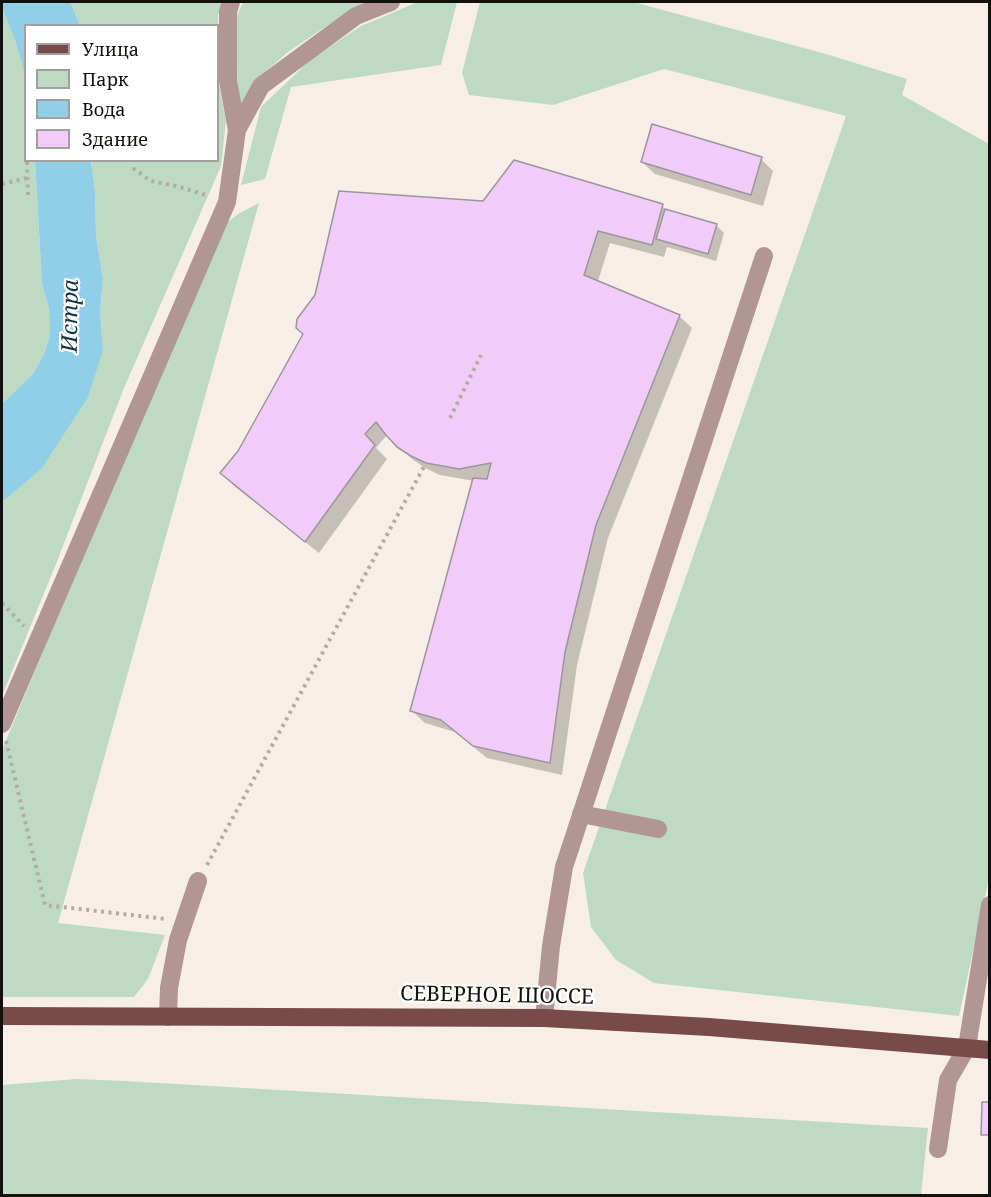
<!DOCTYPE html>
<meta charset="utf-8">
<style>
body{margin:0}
#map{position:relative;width:991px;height:1197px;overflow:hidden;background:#f7efe7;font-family:"Noto Serif",serif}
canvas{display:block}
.frame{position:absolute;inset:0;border:3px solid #13110e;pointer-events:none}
.legend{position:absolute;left:24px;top:24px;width:195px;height:138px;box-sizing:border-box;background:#fff;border:2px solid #a1a09f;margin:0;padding:8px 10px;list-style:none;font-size:18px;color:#13110e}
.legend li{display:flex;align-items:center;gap:12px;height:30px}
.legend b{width:30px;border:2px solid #a1a09f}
</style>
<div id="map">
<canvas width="991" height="1197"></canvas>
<div class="frame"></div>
<ul class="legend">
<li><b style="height:8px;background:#784b49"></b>Улица</li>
<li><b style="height:16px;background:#bedac2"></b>Парк</li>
<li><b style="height:16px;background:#90cfe7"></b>Вода</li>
<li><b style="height:16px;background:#f2ccf8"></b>Здание</li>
</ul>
</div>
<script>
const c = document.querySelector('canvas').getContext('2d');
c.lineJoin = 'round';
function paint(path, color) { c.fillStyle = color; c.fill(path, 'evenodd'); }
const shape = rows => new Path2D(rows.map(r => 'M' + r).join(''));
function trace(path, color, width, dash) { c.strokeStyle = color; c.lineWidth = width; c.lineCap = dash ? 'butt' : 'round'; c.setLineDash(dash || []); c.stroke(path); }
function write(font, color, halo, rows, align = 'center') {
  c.font = font + ' "Noto Serif",serif'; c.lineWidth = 4.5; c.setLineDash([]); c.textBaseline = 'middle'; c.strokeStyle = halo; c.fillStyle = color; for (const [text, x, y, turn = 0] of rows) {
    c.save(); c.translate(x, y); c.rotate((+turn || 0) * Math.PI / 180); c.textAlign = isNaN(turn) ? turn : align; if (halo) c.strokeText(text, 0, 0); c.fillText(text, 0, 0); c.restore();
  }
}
paint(shape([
 [70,2,223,2,218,15,219,84,226,121,221,166,124,388,56,564,2,696,2,502,5,500,103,350,100,311,103,279,96,236,95,191,91,161,218,160,218,26,80,25],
 [243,2,370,2,352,9,288,52,254,82,238,112,236,18],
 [418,2,457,2,441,65,291,87,265,179,241,185,261,107,310,60,361,26],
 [480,2,633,2,826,54,907,79,902,95,989,144,990,873,959,1016,654,983,616,960,591,927,583,873,846,116,664,69,553,105,469,95,462,73],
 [2,8,15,40,25,75,26,160,35,161,42,284,49,309,50,336,44,354,33,374,2,404],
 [259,203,58,923,165,935,148,979,134,997,2,997,2,750,219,229,238,214],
 [77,1079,125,1081,928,1128,921,1195,2,1195,2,1085]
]), '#bedac2');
paint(shape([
 [2,2,70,2,80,25,26,26,25,75,15,40,2,8],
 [35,161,91,161,95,191,96,236,103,279,100,311,103,350,88,397,42,468,2,502,2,404,33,374,44,354,50,336,49,309,42,284]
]), '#90cfe7');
paint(shape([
 [761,159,773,171,763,206,655,174,642,162],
 [484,203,662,206,668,211,716,225,724,233,716,261,667,247,664,257,610,243,598,281,679,316,692,328,608,538,577,665,562,775,487,758,455,732,425,723,412,711,474,481,440,475,425,468,412,459,387,435,376,448,387,459,319,553,234,486,222,473]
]), '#0003');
const building = shape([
 [652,124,762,157,751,195,641,162,652,124],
 [514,160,663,204,652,245,598,231,584,275,680,315,596,525,565,652,550,763,473,746,441,720,410,711,473,478,487,479,491,463,459,469,426,463,411,456,397,447,386,435,376,422,365,434,375,445,305,542,220,473,238,451,303,334,296,328,297,319,315,295,339,191,483,201,514,160],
 [665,209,717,224,708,254,656,239,665,209],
 [982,1102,990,1102,990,1135,981,1135,982,1102]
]);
paint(building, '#f2ccf8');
trace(building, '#9c959d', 1.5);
trace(shape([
 [27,162,28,199],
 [133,168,151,181,176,186,209,196],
 [2,184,27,178],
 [450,418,481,355],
 [2,603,24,626],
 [6,741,45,905,166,919],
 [207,865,426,463],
 [436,1001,436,984]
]), '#b2aca5', 4, [3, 4.5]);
trace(shape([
 [237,130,261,86,356,16,391,2],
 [2,724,227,202,237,130,228,81,228,12,231,2],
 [581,814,658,829],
 [168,1017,169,988,178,940,198,881],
 [544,1018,551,946,564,867,764,256],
 [938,1149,948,1080,967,1047,990,905]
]), '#b19694', 18);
trace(shape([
 [2,1016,544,1018,709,1027,990,1050]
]), '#784b49', 18);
write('21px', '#13110e', '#fff', [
 ["СЕВЕРНОЕ ШОССЕ",497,996,1]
]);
write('italic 22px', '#14333d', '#fff', [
 ["Истра",71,316,-89]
]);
</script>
